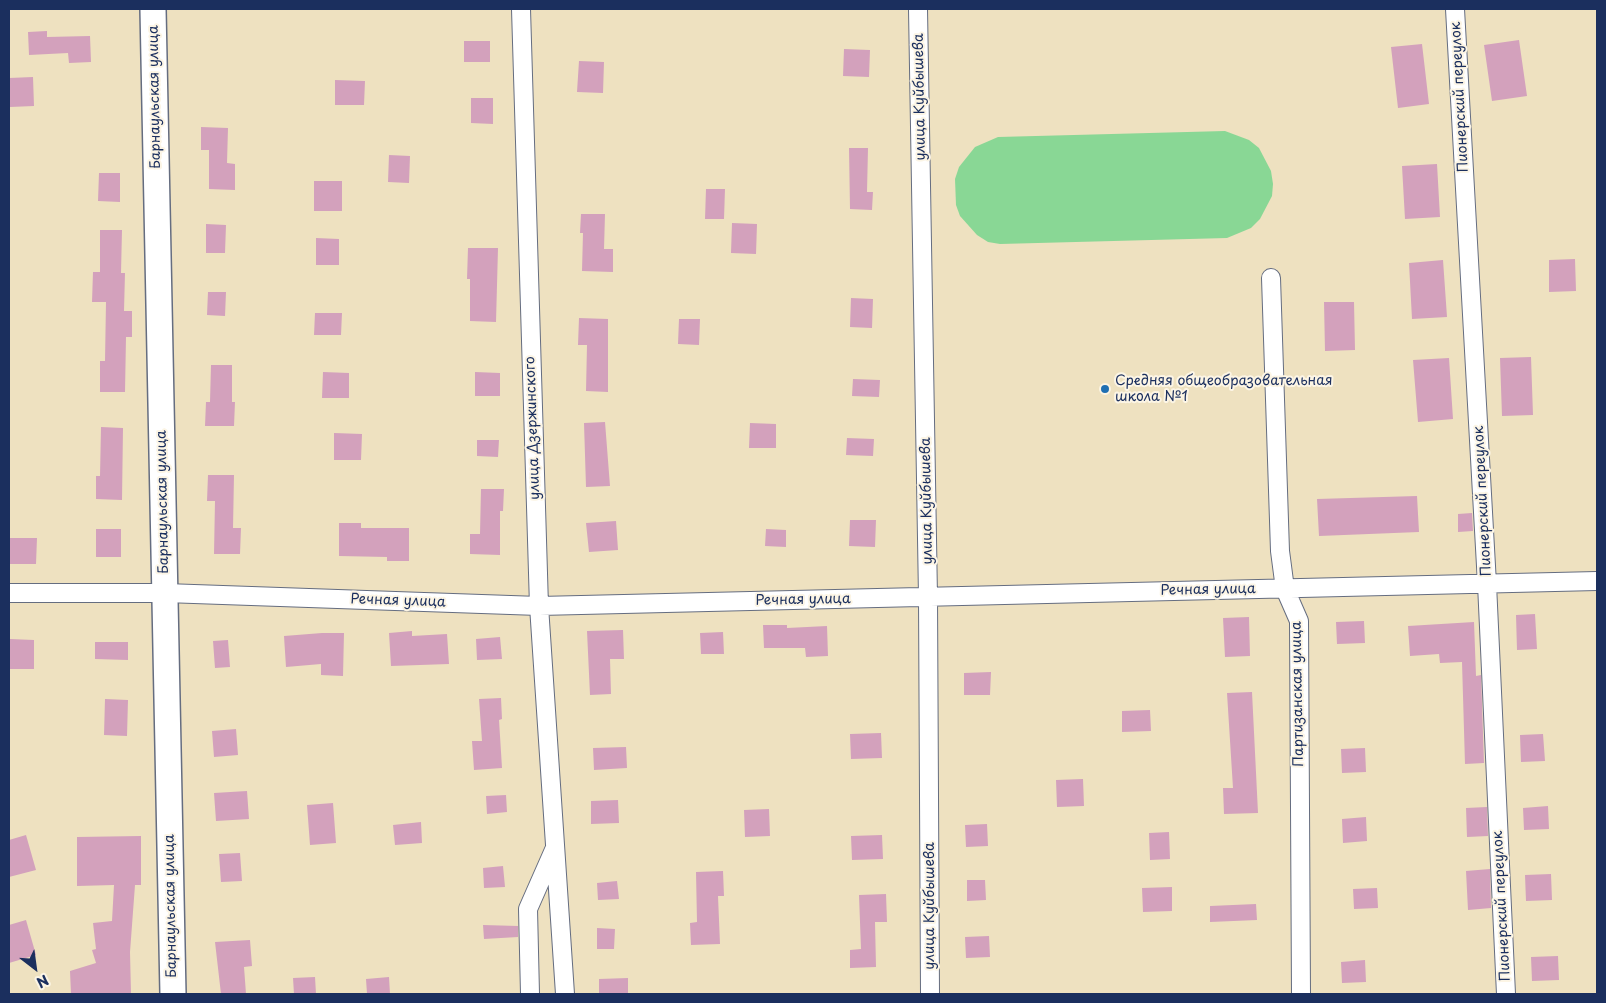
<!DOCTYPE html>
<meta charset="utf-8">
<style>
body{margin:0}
#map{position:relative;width:1606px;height:1003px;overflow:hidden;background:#eee1c0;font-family:"Playpen Sans",sans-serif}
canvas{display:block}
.frame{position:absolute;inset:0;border:10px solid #1b2f5e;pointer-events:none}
.north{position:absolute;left:10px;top:943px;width:50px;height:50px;-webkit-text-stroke:4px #fcf5e5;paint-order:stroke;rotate:150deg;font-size:14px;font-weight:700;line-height:20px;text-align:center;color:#1b2f5e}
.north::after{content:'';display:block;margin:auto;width:18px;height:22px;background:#1b2f5e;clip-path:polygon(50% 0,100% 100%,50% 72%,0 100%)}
</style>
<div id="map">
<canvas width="1606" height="1003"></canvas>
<div class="frame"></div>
<div class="north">N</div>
</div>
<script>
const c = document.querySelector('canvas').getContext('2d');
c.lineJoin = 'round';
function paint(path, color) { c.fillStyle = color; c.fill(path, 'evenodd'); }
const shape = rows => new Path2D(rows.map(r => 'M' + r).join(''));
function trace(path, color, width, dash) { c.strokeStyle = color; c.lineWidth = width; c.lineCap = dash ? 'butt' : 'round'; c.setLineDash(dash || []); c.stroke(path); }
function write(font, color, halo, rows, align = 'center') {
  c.font = font + ' "Playpen Sans",sans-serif'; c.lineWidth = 4; c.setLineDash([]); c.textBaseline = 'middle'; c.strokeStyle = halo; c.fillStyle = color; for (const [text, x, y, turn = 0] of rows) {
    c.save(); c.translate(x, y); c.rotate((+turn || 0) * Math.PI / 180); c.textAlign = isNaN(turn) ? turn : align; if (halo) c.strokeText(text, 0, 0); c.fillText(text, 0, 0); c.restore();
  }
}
paint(shape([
 [1225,131,1249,140,1259,148,1271,171,1273,184,1272,196,1260,219,1251,228,1227,238,1000,244,988,242,977,235,960,216,956,205,955,179,959,167,975,147,998,137]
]), '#89d795');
paint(shape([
 [47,31,47,37,90,36,91,62,69,63,68,53,29,55,28,32],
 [1519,40,1527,96,1492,101,1484,45],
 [464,41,490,41,490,62,464,62],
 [1422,44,1429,104,1398,108,1391,47],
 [844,49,870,50,869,77,843,76],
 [579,61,604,62,603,93,577,92],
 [33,77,34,106,10,107,9,78],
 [335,80,365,81,364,105,335,105],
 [471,98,493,98,493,124,471,123],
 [201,127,228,128,227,163,235,164,235,190,209,189,209,150,201,150],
 [849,148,868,148,867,192,873,192,872,210,850,209],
 [389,155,410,156,409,183,388,182],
 [1437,164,1440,217,1405,219,1402,166],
 [99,173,120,173,120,202,98,201],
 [314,181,342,181,342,211,314,211],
 [706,189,725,189,724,219,705,219],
 [581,214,605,214,604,249,613,249,613,272,582,271,583,233,580,233],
 [732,223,757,224,756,254,731,253],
 [206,224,226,225,225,253,206,253],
 [100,230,122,230,121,273,125,273,124,311,132,311,132,337,126,337,125,392,100,392,100,361,105,361,106,302,92,302,93,272,100,272],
 [316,238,339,239,339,265,316,265],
 [468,248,498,248,496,322,470,321,470,279,467,279],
 [1575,259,1576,291,1549,292,1549,260],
 [1443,260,1447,317,1412,319,1409,263],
 [208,292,226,292,225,316,207,315],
 [851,298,873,299,872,328,850,327],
 [1324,302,1354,302,1355,350,1325,351],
 [315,313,342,313,341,335,314,335],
 [579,318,608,319,608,392,586,391,587,345,578,345],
 [679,319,700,319,699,345,678,344],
 [1531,357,1533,415,1502,416,1500,358],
 [1449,358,1453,419,1418,422,1413,360],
 [211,365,232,365,232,402,235,402,234,426,205,426,206,402,210,402],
 [323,372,349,373,349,398,322,398],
 [475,372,500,373,500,396,475,396],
 [853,379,880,380,879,397,852,396],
 [605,422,610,486,586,487,584,423],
 [750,423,776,424,776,448,749,448],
 [101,427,123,428,122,500,96,499,96,476,100,476],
 [334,433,362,434,361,460,334,460],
 [847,438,874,439,873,456,846,455],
 [477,440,499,440,498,457,477,456],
 [208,475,234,475,233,528,241,528,240,554,214,554,215,501,207,501],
 [481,489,504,489,503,511,500,511,500,555,470,554,470,534,480,534],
 [1417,496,1419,532,1319,536,1317,499],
 [1472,513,1473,531,1458,532,1458,514],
 [850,520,876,520,875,547,849,546],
 [616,521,618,550,589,552,586,523],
 [339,523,361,523,361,528,409,528,409,561,387,561,387,557,339,556],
 [96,529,121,529,121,557,96,557],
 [766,529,786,530,786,547,765,546],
 [9,538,37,538,36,564,9,564],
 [1535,614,1537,649,1517,650,1516,615],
 [1249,617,1250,656,1225,657,1223,618],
 [1364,621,1365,643,1337,644,1336,622],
 [1474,622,1476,676,1481,675,1484,763,1465,764,1462,662,1440,663,1439,654,1410,656,1408,626],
 [763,625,787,625,787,628,827,626,828,656,806,657,805,648,764,648],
 [623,630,624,659,610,659,611,694,590,695,587,631],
 [412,631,412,636,447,634,449,664,391,666,389,633],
 [723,632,724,654,701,654,700,633],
 [322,633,344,633,343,676,321,675,321,664,286,667,284,636],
 [500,637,502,659,477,660,476,639],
 [10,639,34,640,34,669,10,669],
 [228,640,230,667,215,668,213,641],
 [95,642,128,642,128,660,95,659],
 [991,672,990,695,964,695,964,673],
 [1252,692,1258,813,1224,814,1223,788,1233,788,1227,693],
 [501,698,502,719,499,720,502,768,474,770,472,741,482,741,479,699],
 [105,699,128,700,127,736,104,735],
 [1150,710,1151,731,1122,732,1122,711],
 [236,729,238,755,214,757,212,731],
 [881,733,882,758,851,759,850,734],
 [1543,734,1545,761,1521,762,1520,735],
 [626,747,627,768,594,770,593,748],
 [1365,748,1366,772,1342,773,1341,749],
 [1083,779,1084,806,1057,807,1056,780],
 [247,791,249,819,216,821,214,793],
 [506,795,507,812,487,814,486,796],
 [618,800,619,823,591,824,591,801],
 [333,803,336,843,310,845,307,805],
 [1548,806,1549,829,1524,830,1523,808],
 [1487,807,1488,836,1467,837,1466,808],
 [769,809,770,836,745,837,744,810],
 [1366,817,1367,841,1343,843,1342,819],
 [421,822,422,843,395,845,393,825],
 [987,824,988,846,966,847,965,825],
 [1169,832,1170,859,1150,860,1149,833],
 [26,835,36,870,9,877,9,840],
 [882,835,883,859,852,860,851,836],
 [141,836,141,885,135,885,130,952,131,994,71,994,70,971,96,963,92,950,96,949,93,923,112,921,114,885,77,886,77,837],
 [240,853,242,881,221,882,219,854],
 [503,866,505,887,484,888,483,868],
 [1490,869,1491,908,1468,910,1466,871],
 [723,871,724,896,718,896,720,944,691,945,690,923,697,922,696,872],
 [1551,874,1552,900,1526,901,1525,875],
 [967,880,985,880,986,900,967,901],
 [617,881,619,899,598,900,597,883],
 [1172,887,1172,911,1143,912,1142,888],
 [1377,888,1378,908,1354,909,1353,889],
 [886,894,887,922,875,922,876,967,850,968,850,950,861,949,859,895],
 [1256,904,1257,920,1210,922,1210,906],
 [26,920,36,955,9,963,9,925],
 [483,925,518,926,518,937,484,939],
 [597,928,615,929,614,949,597,949],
 [989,936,990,957,966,958,965,937],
 [250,940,252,966,244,967,246,994,221,994,215,942],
 [1558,956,1559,980,1532,981,1531,957],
 [1365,960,1366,982,1342,983,1341,962],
 [315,977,316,994,294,994,293,978],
 [389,977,390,994,367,994,366,979],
 [628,978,628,994,599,994,599,979]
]), '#d3a1bc');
const street = shape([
 [521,9,539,606,565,994],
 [918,9,928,597,930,994],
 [1455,9,1487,584,1506,994],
 [1271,278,1280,551,1285,589,1299,621,1301,994],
 [9,593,165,593,539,606,1597,581],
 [530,994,528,909,554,850]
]);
const secondary = shape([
 [153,9,173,994]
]);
trace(street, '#656d80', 20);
trace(secondary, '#656d80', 28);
trace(street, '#fff', 18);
trace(secondary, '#fff', 25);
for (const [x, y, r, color] of [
 [1105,389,5,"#1f6fb2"]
]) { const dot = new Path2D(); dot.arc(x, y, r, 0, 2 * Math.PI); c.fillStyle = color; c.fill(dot); trace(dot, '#fcf5e5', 2); }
write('14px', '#1b2f5e', '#fcf5e5', [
 ["Барнаульская улица",155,97,-91],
 ["улица Куйбышева",920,97,-91],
 ["Пионерский переулок",1460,97,-93],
 ["улица Дзержинского",533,428,-92],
 ["улица Куйбышева",927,501,-91],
 ["Пионерский переулок",1483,501,-93],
 ["Барнаульская улица",163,502,-91],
 ["Речная улица",1208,590,-1],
 ["Речная улица",803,600,-1],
 ["Речная улица",398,601,2],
 ["Партизанская улица",1298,694,-91],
 ["Барнаульская улица",171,906,-91],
 ["улица Куйбышева",930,906,-90],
 ["Пионерский переулок",1502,906,-93]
]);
write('14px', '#1b2f5e', '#fcf5e5', [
 ["Средняя общеобразовательная",1115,381],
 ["школа №1",1115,397]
], 'left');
</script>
